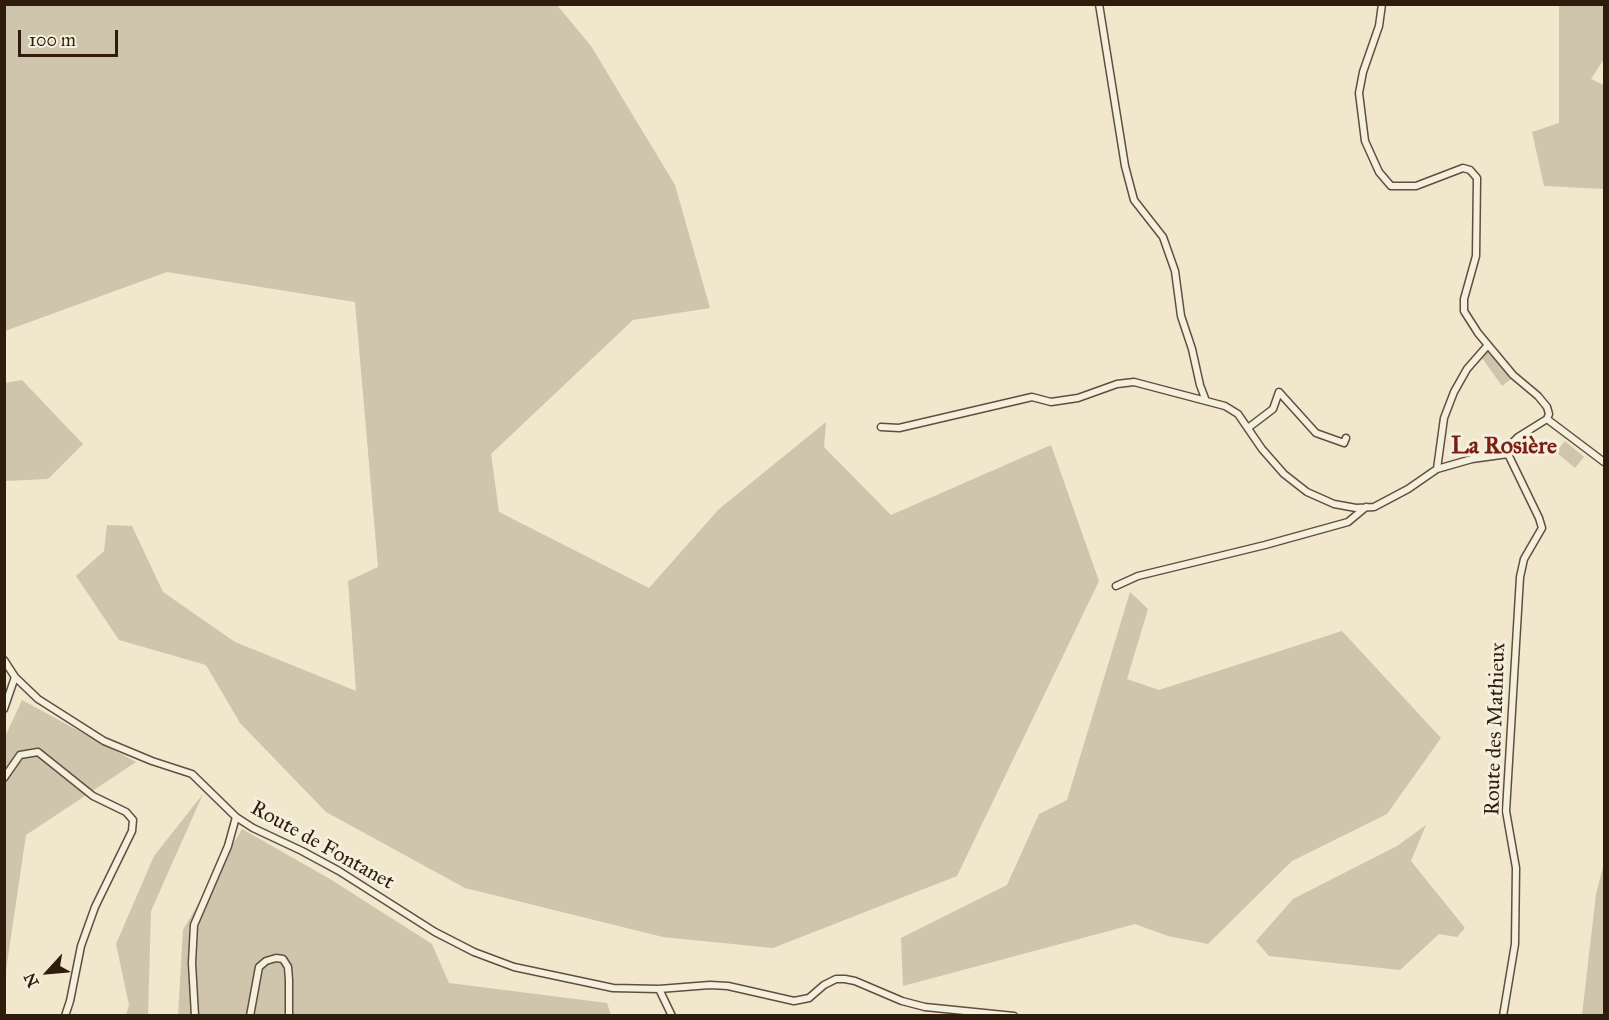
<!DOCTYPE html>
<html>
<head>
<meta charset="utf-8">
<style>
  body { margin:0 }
  #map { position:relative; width:1609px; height:1020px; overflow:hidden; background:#f0e7cc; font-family:"IM FELL Great Primer",serif }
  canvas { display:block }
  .frame { position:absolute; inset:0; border:6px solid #301c0d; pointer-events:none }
  .north { position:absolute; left:18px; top:942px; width:60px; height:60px; -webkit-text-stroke:4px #f5efde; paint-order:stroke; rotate:244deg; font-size:16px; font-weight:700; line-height:24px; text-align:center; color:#301c0d }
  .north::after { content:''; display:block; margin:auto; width:21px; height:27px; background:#301c0d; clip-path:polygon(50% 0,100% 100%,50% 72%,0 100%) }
  .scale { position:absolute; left:18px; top:30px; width:100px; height:27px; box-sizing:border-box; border:3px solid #301c0d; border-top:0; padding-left:8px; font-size:18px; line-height:21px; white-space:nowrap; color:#301c0d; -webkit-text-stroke:4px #f5efde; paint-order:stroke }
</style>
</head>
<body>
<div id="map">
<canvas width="1609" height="1020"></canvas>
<div class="frame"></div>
<div class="north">N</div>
<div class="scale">100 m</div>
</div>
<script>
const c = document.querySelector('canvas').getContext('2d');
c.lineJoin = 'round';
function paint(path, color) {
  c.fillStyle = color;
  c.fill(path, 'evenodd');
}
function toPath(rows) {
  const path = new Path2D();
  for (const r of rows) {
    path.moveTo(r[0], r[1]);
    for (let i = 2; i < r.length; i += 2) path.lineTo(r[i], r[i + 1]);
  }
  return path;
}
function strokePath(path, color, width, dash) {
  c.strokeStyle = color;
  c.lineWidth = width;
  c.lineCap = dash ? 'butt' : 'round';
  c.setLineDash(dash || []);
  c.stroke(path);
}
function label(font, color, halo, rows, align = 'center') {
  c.font = font + ' "IM FELL Great Primer",serif';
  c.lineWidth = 6;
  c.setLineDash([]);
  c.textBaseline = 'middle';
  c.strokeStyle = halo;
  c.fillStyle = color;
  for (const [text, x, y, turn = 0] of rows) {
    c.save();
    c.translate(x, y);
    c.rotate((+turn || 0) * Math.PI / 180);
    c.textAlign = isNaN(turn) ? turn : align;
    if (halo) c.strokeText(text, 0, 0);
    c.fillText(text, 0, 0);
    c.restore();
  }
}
const green = toPath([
  [5,4,557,5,591,46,675,185,710,308,633,320,491,454,499,512,649,588,719,509,826,422,824,447,891,515,1051,445,1099,581,957,876,773,948,663,937,465,888,326,812,240,723,206,665,119,640,76,576,104,551,107,525,132,526,163,592,235,642,356,691,348,581,378,567,355,302,167,272,5,331],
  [1559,5,1603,5,1604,7,1604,59,1591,79,1604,85,1604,189,1544,186,1532,132,1559,123],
  [1487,349,1511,379,1502,386,1480,355],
  [22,380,83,444,48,479,5,481,5,383],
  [1565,441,1584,457,1575,468,1556,452],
  [1130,592,1148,609,1127,679,1159,690,1342,631,1441,738,1387,814,1292,861,1208,944,1168,936,1135,924,903,986,901,938,1007,885,1039,814,1067,800],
  [22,700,136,762,26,835,5,977,5,737],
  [203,794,151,911,148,1015,126,1015,129,1005,116,944,154,856],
  [1426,825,1411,861,1465,928,1457,937,1439,934,1400,970,1269,956,1256,941,1293,899,1397,846],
  [242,829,330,879,432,944,449,983,607,1003,611,1015,178,1016,183,930],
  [1604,863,1604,1015,1582,1015,1596,894]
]);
const minor = toPath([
  [1099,4,1125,166,1134,200,1163,237,1175,271,1181,316,1192,349,1200,385,1206,401],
  [1382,4,1379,26,1363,72,1359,93,1365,141,1379,172,1391,186,1416,186,1463,168,1470,170,1477,178,1476,256,1464,299,1464,311,1478,333,1513,375,1538,396,1547,407,1549,414,1547,419],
  [1547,419,1604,462],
  [881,427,899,428,1032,397,1051,402,1078,398,1117,384,1134,382,1225,406,1238,414,1262,449,1284,474,1307,492,1334,504,1356,508,1374,507,1408,489,1437,469,1472,459,1508,454],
  [1248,428,1273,409,1279,392,1316,433,1344,443,1346,438],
  [1508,454,1510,445,1518,437,1547,419],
  [1437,469,1444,418,1454,392,1467,369,1488,345],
  [1116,586,1138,576,1265,545,1348,522,1366,507],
  [4,660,15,677,38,699,104,741,152,761,192,774,236,817,253,828,302,851,339,871,435,932,474,952,514,967,613,988,659,989,710,985,728,986,794,1001,809,998,824,985,836,979,845,979,855,981,902,1001,925,1007,1014,1016],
  [4,709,15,677],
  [4,778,20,755,38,752,93,796,126,812,133,820,132,831,95,907,81,946,70,1001,65,1016],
  [659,989,672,1016],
  [195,1016,192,963,194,925,228,846,236,817],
  [250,1016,259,967,266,961,276,958,283,959,288,967,289,980,289,1016],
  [1503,1016,1515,944,1516,868,1506,811,1520,577,1524,559,1542,528,1539,518,1508,454]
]);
const streetNames = [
  ["Route des Mathieux",1496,729,-88],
  ["Route de Fontanet",322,846,29]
];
const quarterNames = [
  ["La Rosière",1504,447]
];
paint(green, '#cfc4ac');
strokePath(minor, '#604f3d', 9);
strokePath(minor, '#f5efde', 6);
label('21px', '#301c0d', '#f5efde', streetNames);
label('bold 24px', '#7a1f14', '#f5efde', quarterNames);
</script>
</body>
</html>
